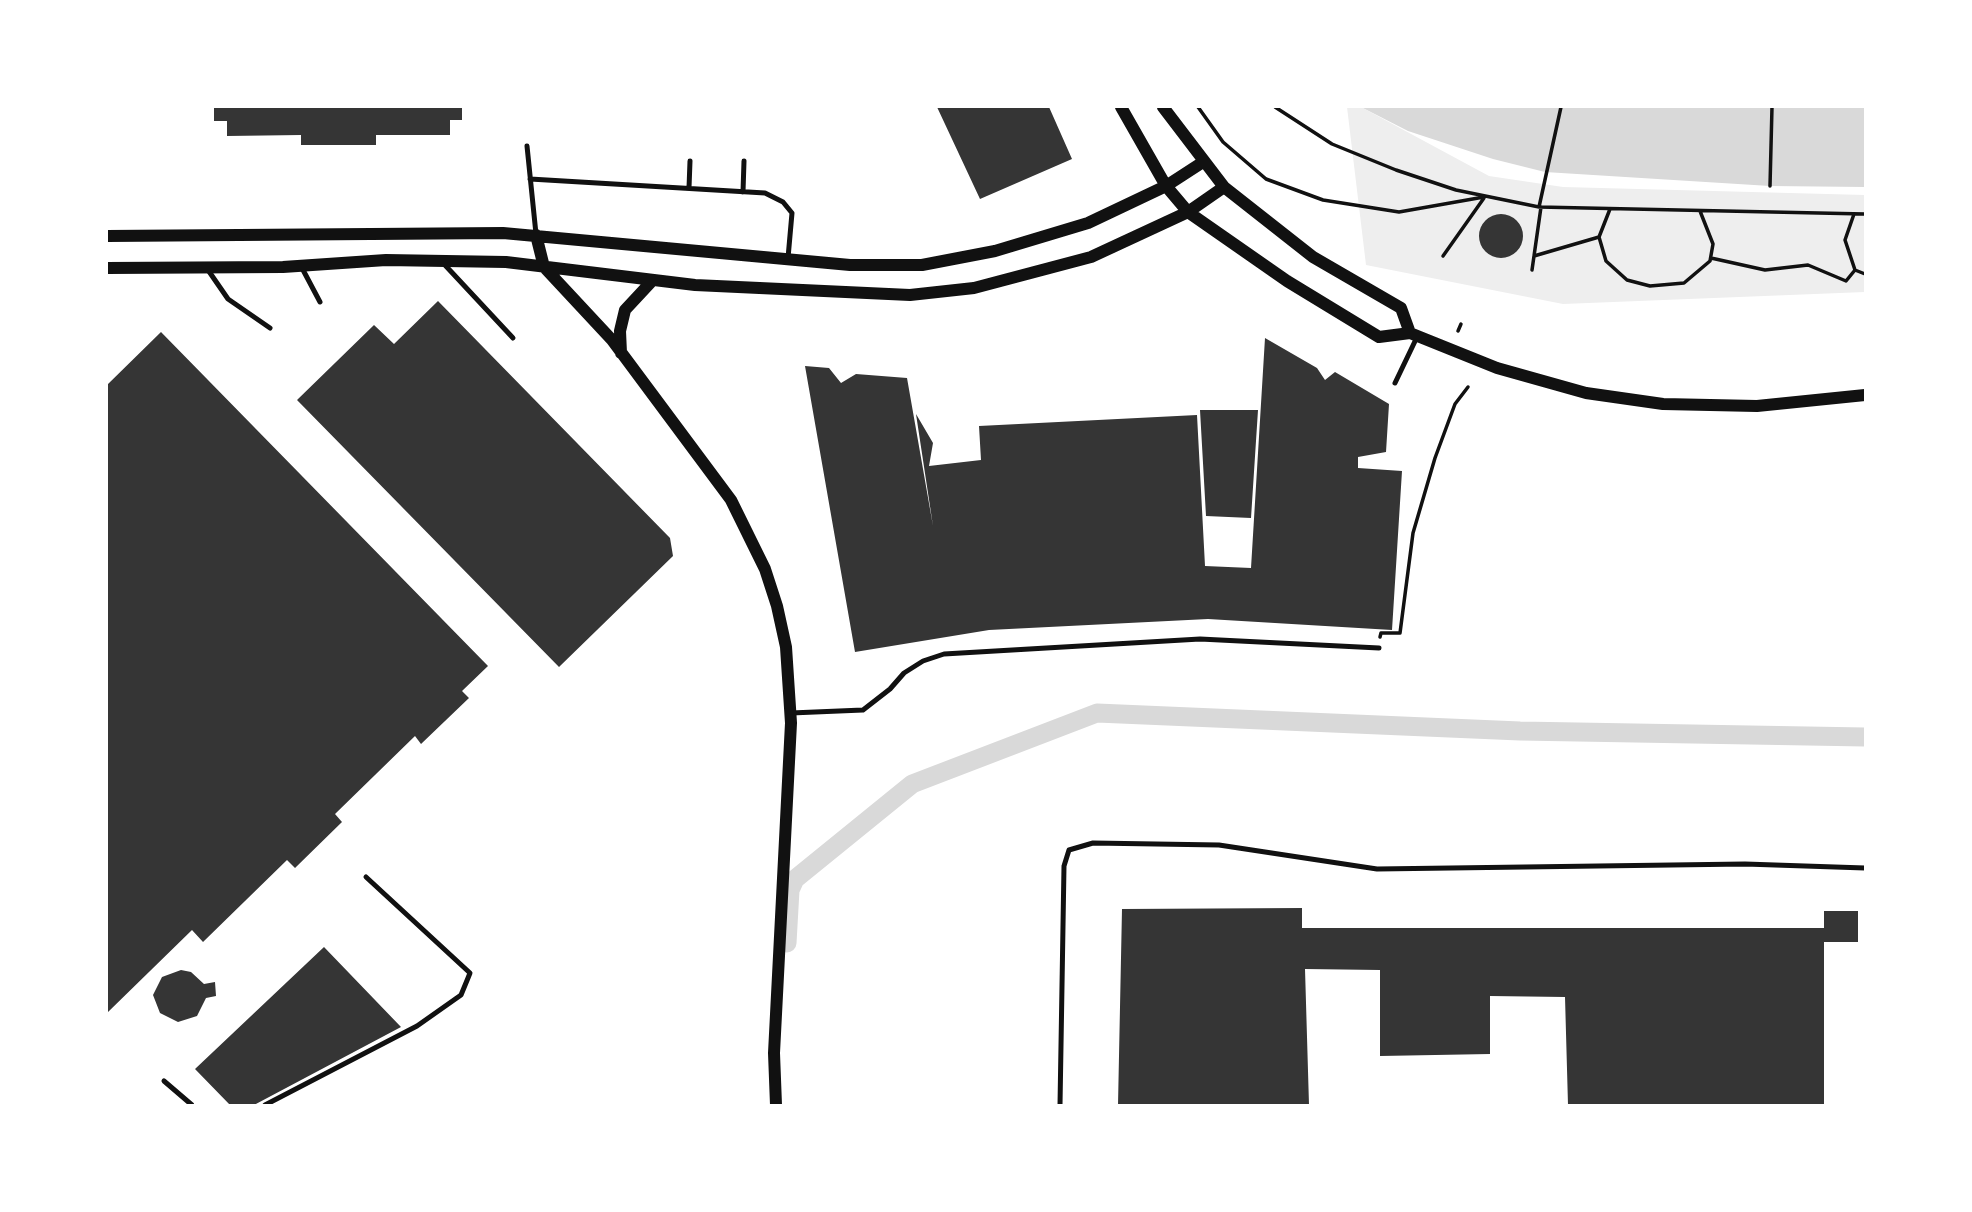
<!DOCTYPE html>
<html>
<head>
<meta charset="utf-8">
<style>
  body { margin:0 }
  #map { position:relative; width:1972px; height:1212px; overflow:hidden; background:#fff; font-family:Bitter,serif }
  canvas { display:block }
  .frame { position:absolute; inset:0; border:108px solid #fff; pointer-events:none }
</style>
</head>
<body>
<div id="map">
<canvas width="1972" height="1212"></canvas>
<div class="frame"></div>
</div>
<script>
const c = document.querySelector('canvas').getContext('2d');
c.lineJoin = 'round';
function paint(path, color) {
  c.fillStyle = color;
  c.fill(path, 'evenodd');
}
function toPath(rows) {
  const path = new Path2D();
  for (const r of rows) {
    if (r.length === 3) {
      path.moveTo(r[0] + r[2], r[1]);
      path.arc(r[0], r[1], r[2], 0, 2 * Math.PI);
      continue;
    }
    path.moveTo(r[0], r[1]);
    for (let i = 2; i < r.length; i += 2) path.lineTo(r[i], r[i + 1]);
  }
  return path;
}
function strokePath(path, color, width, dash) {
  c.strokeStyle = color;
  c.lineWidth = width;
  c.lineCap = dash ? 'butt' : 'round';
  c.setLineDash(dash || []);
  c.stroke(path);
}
const green = toPath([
  [1347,107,1361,107,1489,176,1563,187,1865,195,1865,292,1563,304,1366,265]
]);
const water = toPath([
  [1361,107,1865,107,1865,187,1770,186,1545,172,1493,159,1408,131]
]);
const canal = toPath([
  [787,943,790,890,795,879,912,784,1097,713,1520,731,1865,737]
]);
const building = toPath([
  [214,107,462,107,462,120,450,120,450,135,376,135,376,145,301,145,301,135,227,136,227,121,214,121],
  [937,107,1049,107,1072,159,980,199],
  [1501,236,22],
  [438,301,670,538,673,556,559,667,297,400,374,325,394,344],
  [161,332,488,666,462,691,469,698,421,744,415,736,335,814,342,822,295,868,287,860,203,942,192,930,107,1013,107,385],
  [1265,338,1317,368,1325,380,1335,372,1389,404,1386,452,1358,457,1358,468,1402,471,1392,630,1208,619,989,630,855,652,805,366,829,368,841,383,856,374,907,378,933,526,916,414,933,443,929,466,981,460,979,426,1197,415,1205,566,1251,568],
  [1200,410,1258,410,1251,518,1206,516],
  [1302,908,1302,928,1824,928,1824,911,1858,911,1858,942,1824,942,1824,1105,1568,1105,1565,997,1490,996,1490,1054,1380,1056,1380,970,1305,969,1309,1105,1118,1105,1122,909],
  [324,947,401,1027,254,1105,230,1105,195,1069],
  [181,970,191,972,204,984,215,982,216,996,206,998,197,1016,178,1022,160,1013,153,995,162,977]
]);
const path = toPath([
  [1198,107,1223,142,1266,179,1323,200,1399,212,1484,197],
  [1275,107,1332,144,1396,170,1456,190,1539,207,1865,214],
  [1770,186,1772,107],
  [1539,207,1561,107],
  [1854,214,1845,240,1855,270],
  [1599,237,1606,261,1627,280,1650,286,1684,283,1710,261,1713,244,1700,211],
  [1443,256,1484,198],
  [1534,256,1599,237,1610,209],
  [1711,258,1765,270,1808,265,1846,281,1855,270,1865,274],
  [1532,270,1541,207],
  [1458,331,1461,324],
  [1380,637,1381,633,1400,633,1413,533,1435,458,1455,404,1468,387]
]);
const service = toPath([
  [527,146,536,234],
  [530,179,765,193,783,202,792,213,788,258],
  [689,188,690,161],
  [743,192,744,161],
  [444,264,513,338],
  [302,268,320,302],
  [208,270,228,299,270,328],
  [1395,383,1418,335],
  [791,713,863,710,890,689,904,673,923,661,944,654,1200,639,1379,648],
  [164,1081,192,1105],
  [265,1105,417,1026,461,995,468,978,470,973,366,877],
  [1060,1105,1064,866,1069,850,1093,843,1219,845,1377,869,1745,864,1865,868]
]);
const tertiary = toPath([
  [1121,107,1166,186,1188,212,1287,281,1379,337,1410,333,1497,368,1586,393,1663,404,1757,406,1865,395],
  [1163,107,1224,187,1313,257,1401,308,1410,333],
  [536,235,544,267,612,340,731,500,765,569,777,606,786,647,791,723,774,1053,776,1105],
  [107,236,503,233,850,265,922,265,995,251,1088,223,1166,186,1203,162],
  [107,268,283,267,386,260,506,262,695,285,910,295,974,288,1091,257,1188,212,1224,187],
  [621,353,620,331,625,310,652,281]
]);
paint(green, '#eee');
paint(water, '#d9d9d9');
strokePath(canal, '#d9d9d9', 19);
paint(building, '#353535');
strokePath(path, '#111', 3.5);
strokePath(service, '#111', 5);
strokePath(tertiary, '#111', 12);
</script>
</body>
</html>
